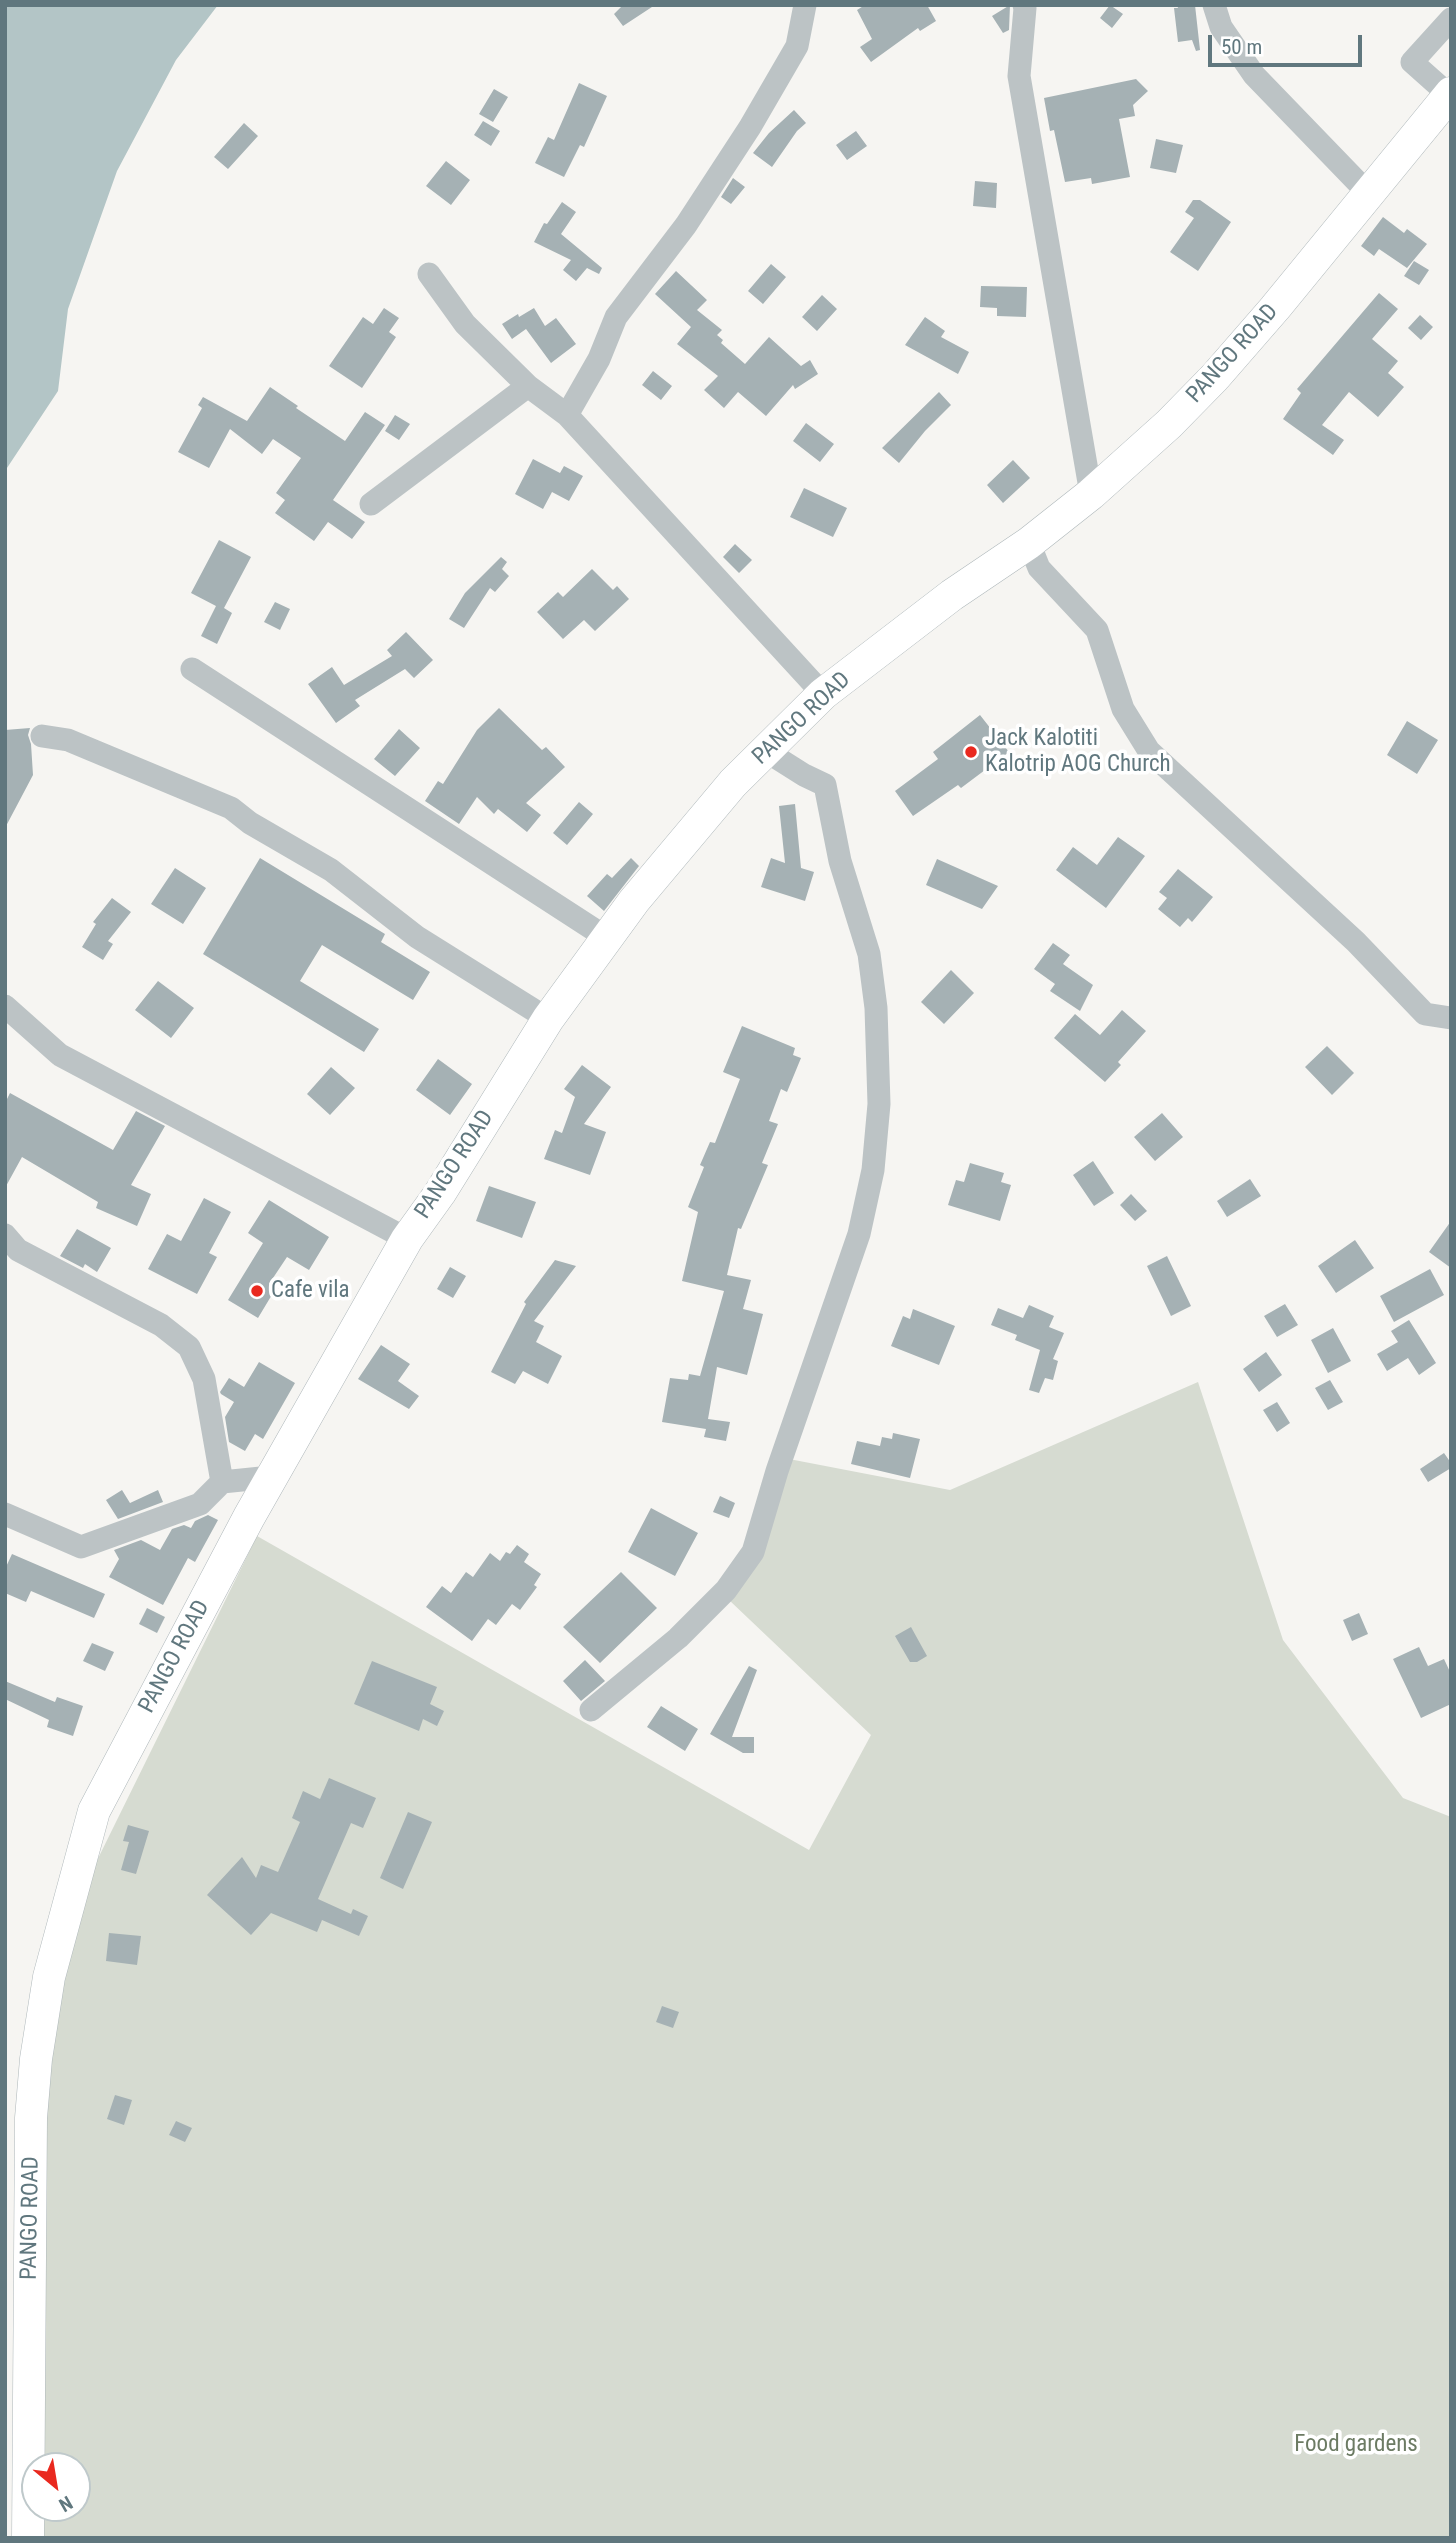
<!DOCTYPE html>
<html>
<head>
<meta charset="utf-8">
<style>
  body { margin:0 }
  #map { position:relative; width:1456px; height:2543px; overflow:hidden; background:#f6f5f2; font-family:"Roboto Condensed",sans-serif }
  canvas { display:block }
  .frame { position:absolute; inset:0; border:7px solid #60777e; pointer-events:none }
  .north { position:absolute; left:21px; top:2452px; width:70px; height:70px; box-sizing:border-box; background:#fff; border:2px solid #bfc9cb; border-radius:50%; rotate:150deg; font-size:19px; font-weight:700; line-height:28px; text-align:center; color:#60777e }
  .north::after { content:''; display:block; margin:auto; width:24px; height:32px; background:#e9291f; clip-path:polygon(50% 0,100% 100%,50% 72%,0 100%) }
  .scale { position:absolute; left:1208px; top:35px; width:154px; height:32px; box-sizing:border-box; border:4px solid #60777e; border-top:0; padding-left:9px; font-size:21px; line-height:24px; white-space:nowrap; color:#60777e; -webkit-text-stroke:5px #fff; paint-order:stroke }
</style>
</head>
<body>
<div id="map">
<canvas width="1456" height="2543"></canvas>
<div class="frame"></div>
<div class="north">N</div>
<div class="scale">50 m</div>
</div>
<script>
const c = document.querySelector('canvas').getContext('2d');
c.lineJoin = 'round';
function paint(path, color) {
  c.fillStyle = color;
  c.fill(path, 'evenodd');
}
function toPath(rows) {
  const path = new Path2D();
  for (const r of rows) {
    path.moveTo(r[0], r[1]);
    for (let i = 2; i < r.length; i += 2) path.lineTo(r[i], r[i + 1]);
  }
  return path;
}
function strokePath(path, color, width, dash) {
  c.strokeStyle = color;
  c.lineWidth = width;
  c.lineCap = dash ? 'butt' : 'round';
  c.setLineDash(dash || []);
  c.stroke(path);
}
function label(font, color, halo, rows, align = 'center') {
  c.font = font + ' "Roboto Condensed",sans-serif';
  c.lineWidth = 7;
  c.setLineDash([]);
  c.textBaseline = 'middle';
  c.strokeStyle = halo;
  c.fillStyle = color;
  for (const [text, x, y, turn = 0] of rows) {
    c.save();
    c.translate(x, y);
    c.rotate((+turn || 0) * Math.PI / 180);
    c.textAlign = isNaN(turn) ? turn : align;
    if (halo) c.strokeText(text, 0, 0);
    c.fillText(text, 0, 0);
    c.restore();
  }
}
const green = toPath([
  [1198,1382,1283,1640,1403,1798,1451,1817,1451,2538,33,2538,40,2115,78,1899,257,1536,809,1850,871,1735,729,1600,789,1459,950,1490],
  [35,2466,77,2466,77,2508,35,2508]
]);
const water = toPath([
  [5,5,218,5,176,60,117,171,68,309,58,391,5,471]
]);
const building = toPath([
  [623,5,655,5,623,26,614,14],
  [865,5,927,5,936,21,920,31,918,28,871,62,860,47,872,39,857,10],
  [1010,5,1009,30,1003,33,992,16],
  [1110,5,1123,14,1112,28,1100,18],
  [1177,5,1195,5,1200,50,1196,51,1192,40,1178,42,1174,8,1178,8],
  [1136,79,1148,91,1133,105,1135,116,1119,119,1130,177,1092,184,1091,178,1065,182,1054,130,1050,131,1044,98],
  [579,83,607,96,584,147,580,145,564,177,535,163,548,137,554,140],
  [494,89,508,97,493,122,479,114],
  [794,110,806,123,797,131,772,167,753,153,769,133],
  [483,121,500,131,491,146,474,135],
  [244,123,258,136,228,169,214,157],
  [856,131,867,146,847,160,836,145],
  [1156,139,1183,145,1176,173,1150,168],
  [446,161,470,180,451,205,426,186],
  [733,178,745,187,731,204,721,197],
  [975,181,997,183,996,208,973,206],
  [1193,200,1200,200,1231,222,1198,271,1170,252,1194,218,1185,212],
  [562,202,576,212,561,234,602,268,599,274,587,268,576,281,563,270,571,260,534,242,544,223,547,224],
  [1383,217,1404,233,1407,229,1427,244,1407,268,1379,249,1374,256,1361,246],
  [1414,261,1429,270,1419,285,1404,276],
  [771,264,786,277,763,304,748,291],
  [676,271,707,300,697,310,722,330,717,335,723,340,721,343,745,364,769,337,801,366,810,360,818,374,795,389,793,385,766,416,738,392,724,408,704,390,718,376,677,344,691,327,655,294],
  [981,286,1027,287,1026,317,997,316,997,308,980,307],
  [1379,293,1398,309,1372,339,1398,361,1388,373,1404,387,1378,417,1349,392,1322,425,1344,440,1333,455,1283,419,1301,393,1297,389],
  [822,295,837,309,817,331,802,317],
  [384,308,399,318,389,332,396,337,362,388,329,366,363,317,373,324],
  [534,308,545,326,556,318,576,344,551,363,526,329,512,339,502,324,518,314,519,317],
  [1420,315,1433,327,1421,340,1408,328],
  [925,317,945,331,941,337,969,352,958,374,905,345],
  [653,371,672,386,661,400,642,385],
  [270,387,298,406,296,408,345,441,365,412,385,425,333,500,365,522,352,539,328,522,314,541,275,513,285,500,276,493,301,458,273,439,262,454,230,429,209,468,178,452,202,408,198,405,203,397,247,421],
  [939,392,951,405,925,431,899,463,882,448],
  [395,415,410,424,399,440,385,431],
  [806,423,834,444,820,462,793,441],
  [533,459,560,473,564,466,583,476,569,501,552,492,543,509,515,494],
  [1013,460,1030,478,1003,503,987,485],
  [804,488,847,508,833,537,790,517],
  [219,540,251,557,224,608,232,613,217,644,201,636,216,606,191,593],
  [735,544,752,560,739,573,723,557],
  [501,557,507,562,502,569,509,576,495,592,490,588,464,628,449,619,465,593],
  [592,569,613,590,617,586,629,599,595,631,584,620,563,639,537,612,558,592,563,597],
  [275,602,290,609,280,630,264,622],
  [406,632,433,660,414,678,405,669,355,700,360,706,336,723,308,684,332,667,344,685,392,656,387,650],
  [499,708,542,750,546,747,565,767,526,803,541,815,527,832,498,809,494,814,477,797,459,824,425,801,438,781,443,784,477,730],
  [980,715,1009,752,961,788,958,785,913,816,895,791,938,759,933,752],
  [1407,721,1438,740,1417,774,1387,755],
  [30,728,28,735,31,744,33,775,5,828,5,730],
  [399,729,420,748,395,776,374,759],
  [579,802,593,814,567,845,553,833],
  [795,804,801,868,814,872,805,901,761,887,771,858,785,863,779,806],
  [1118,837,1145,856,1106,908,1056,870,1073,847,1097,865],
  [260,858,385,934,381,942,430,972,413,1000,322,945,300,981,379,1029,364,1052,203,954],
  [631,858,639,866,604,911,587,896,607,874,612,878],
  [937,859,998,886,982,909,926,885],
  [175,868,206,888,183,924,151,904],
  [1178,869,1213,897,1192,922,1188,918,1180,927,1158,909,1167,898,1159,892],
  [112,898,131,912,108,941,113,944,103,960,82,947,96,924,93,922],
  [1053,943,1070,955,1063,964,1093,985,1080,1011,1050,991,1055,984,1034,969],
  [951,970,974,993,944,1024,921,1002],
  [158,981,194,1008,171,1038,135,1010],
  [1122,1010,1146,1031,1118,1062,1121,1065,1105,1082,1054,1038,1075,1014,1100,1035],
  [742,1026,795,1048,793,1055,801,1058,787,1092,781,1089,769,1121,778,1124,762,1163,768,1165,741,1229,738,1228,727,1275,751,1280,743,1309,763,1314,747,1375,717,1367,708,1419,730,1422,726,1441,704,1437,706,1429,662,1422,670,1378,688,1380,689,1374,700,1376,724,1291,682,1281,698,1212,688,1207,704,1167,700,1165,710,1142,715,1143,740,1079,723,1072],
  [1327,1046,1354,1073,1332,1095,1305,1067],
  [438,1059,472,1084,450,1115,416,1090],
  [582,1065,611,1087,584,1124,606,1132,590,1175,544,1159,555,1130,562,1133,575,1097,564,1089],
  [331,1067,355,1088,330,1115,307,1094],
  [10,1093,113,1150,136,1111,165,1126,131,1185,151,1194,137,1226,96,1208,98,1202,22,1157,5,1188,5,1103],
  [1162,1113,1183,1137,1155,1161,1134,1137],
  [1093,1161,1114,1193,1094,1206,1073,1175],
  [970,1163,1004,1173,1001,1182,1011,1185,1000,1221,948,1205,956,1180,964,1182],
  [1250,1179,1261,1196,1227,1217,1217,1201],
  [489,1186,536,1202,522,1238,476,1221],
  [1131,1194,1147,1211,1135,1221,1120,1205],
  [204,1198,231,1212,209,1253,217,1257,197,1294,148,1269,167,1234,181,1241],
  [269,1200,329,1237,309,1270,287,1257,269,1284,276,1288,258,1318,228,1300,263,1243,248,1233],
  [1451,1221,1451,1268,1429,1252],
  [77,1229,111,1248,97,1272,85,1264,83,1268,60,1256],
  [1355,1240,1374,1268,1336,1293,1318,1266],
  [1167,1256,1191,1306,1171,1316,1147,1266],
  [555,1260,576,1266,534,1321,544,1326,536,1342,562,1356,548,1384,523,1371,515,1384,491,1372,526,1304,524,1302],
  [450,1267,466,1276,453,1298,437,1289],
  [1430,1269,1444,1295,1394,1322,1380,1296],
  [1285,1304,1298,1325,1277,1337,1264,1316],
  [1029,1305,1054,1316,1049,1327,1064,1333,1053,1359,1058,1361,1053,1380,1045,1378,1039,1393,1029,1390,1040,1350,1015,1340,1017,1335,991,1325,998,1308,1023,1318],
  [913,1309,955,1326,939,1365,891,1346,903,1316,910,1319],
  [1409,1320,1436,1363,1419,1375,1408,1358,1387,1371,1377,1354,1398,1342,1391,1331],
  [1333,1328,1351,1361,1328,1373,1311,1340],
  [381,1345,410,1364,398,1381,419,1396,409,1409,358,1379],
  [1266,1352,1282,1375,1259,1392,1243,1369],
  [259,1362,295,1383,263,1439,255,1434,245,1451,229,1442,225,1417,234,1402,221,1394,220,1392,229,1378,244,1387],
  [1330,1380,1343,1402,1328,1410,1315,1388],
  [1277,1402,1290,1423,1277,1432,1263,1410],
  [893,1433,920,1439,910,1478,851,1464,857,1441,880,1446,882,1437,892,1439],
  [1444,1453,1451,1463,1451,1468,1428,1482,1420,1469],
  [122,1490,130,1503,158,1490,163,1502,118,1519,106,1500],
  [720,1496,735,1503,729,1518,713,1512],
  [651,1508,698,1533,675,1576,628,1552],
  [208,1515,218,1520,195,1562,188,1558,163,1605,109,1577,119,1559,114,1550,141,1540,160,1550,172,1529,184,1525,191,1528,195,1521],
  [517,1545,529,1554,524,1562,541,1574,534,1585,537,1587,520,1610,512,1604,496,1625,488,1619,472,1641,426,1607,442,1586,451,1593,466,1572,473,1577,490,1553,500,1561,506,1552,510,1554],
  [12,1554,105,1594,94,1618,31,1591,26,1602,5,1593,5,1569],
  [621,1572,657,1608,600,1663,563,1627],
  [147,1608,165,1617,157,1633,139,1624],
  [1359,1613,1368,1634,1352,1641,1343,1620],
  [911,1627,927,1656,917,1662,910,1662,895,1636],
  [92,1643,114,1652,105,1671,83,1661],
  [1419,1647,1428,1666,1444,1659,1451,1674,1451,1704,1421,1718,1393,1659],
  [585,1660,605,1681,581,1701,563,1681],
  [372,1661,437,1687,430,1704,444,1711,437,1726,423,1719,419,1731,354,1704],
  [749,1666,757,1670,732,1737,754,1737,754,1753,743,1753,710,1734],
  [5,1681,55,1702,57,1697,83,1706,73,1736,47,1727,49,1720,5,1699],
  [661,1706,698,1729,685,1751,647,1727],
  [329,1778,376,1798,363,1828,351,1823,318,1899,351,1914,353,1909,368,1916,359,1936,322,1920,317,1932,271,1913,251,1935,207,1895,242,1857,256,1878,261,1865,278,1872,300,1822,292,1818,303,1791,320,1799],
  [408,1812,432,1822,403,1889,380,1878],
  [128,1825,149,1831,136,1874,121,1870,129,1842,123,1841],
  [109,1933,141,1936,137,1965,106,1961],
  [662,2006,679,2012,673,2028,656,2022],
  [115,2095,132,2100,124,2125,107,2119],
  [176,2121,192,2128,185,2142,169,2135]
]);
const street = toPath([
  [1024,5,1025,8,1019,76,1091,494],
  [1214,5,1221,27,1254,75,1368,193],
  [1449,95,1412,62,1451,19],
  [429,274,465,324,528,386,567,415,823,694],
  [567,415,599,359,616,317,686,225,750,127,797,46,805,5],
  [371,504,528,386],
  [1029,543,1039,568,1097,630,1123,709,1149,751,1356,942,1425,1014,1451,1018],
  [192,669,607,938],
  [42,736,68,740,231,808,250,823,331,870,417,937,548,1019],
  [5,1006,60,1055,407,1239],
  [5,1235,18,1250,161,1325,189,1347,204,1379,222,1482],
  [5,1514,81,1547,200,1504,222,1482,271,1477],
  [591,1710,678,1638,726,1590,753,1552,777,1471,859,1234,873,1170,879,1104,876,1008,869,954,840,861,825,785,804,775,766,751]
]);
const secondary = toPath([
  [28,2538,31,2118,36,2059,49,1977,94,1811,249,1517,407,1239,440,1193,548,1019,634,901,733,783,823,694,952,595,1029,543,1091,494,1169,424,1215,377,1275,308,1451,93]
]);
const markers = [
  [971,752,7,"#e9291f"],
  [257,1291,7,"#e9291f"]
];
const streetNames = [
  ["PANGO ROAD",1233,354,-48],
  ["PANGO ROAD",802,719,-43],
  ["PANGO ROAD",455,1165,-57],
  ["PANGO ROAD",175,1657,-62],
  ["PANGO ROAD",31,2218,-89]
];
const poiNames = [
  ["Jack Kalotiti",985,739],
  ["Kalotrip AOG Church",985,765],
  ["Cafe vila",271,1291]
];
const parkNames = [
  ["Food gardens",1356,2445]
];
paint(green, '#d6dbd1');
paint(water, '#b3c5c6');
paint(building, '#a5b1b4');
strokePath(secondary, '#aeb7ba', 33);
strokePath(street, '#bcc3c5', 23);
strokePath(secondary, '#fff', 32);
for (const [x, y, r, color] of markers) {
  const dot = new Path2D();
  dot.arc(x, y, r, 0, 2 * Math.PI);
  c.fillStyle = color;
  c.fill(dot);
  strokePath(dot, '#fff', 2.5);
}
label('23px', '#60777e', '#fff', streetNames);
label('23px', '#60777e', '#fff', poiNames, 'left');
label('23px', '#6c7b63', '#fff', parkNames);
</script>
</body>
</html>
